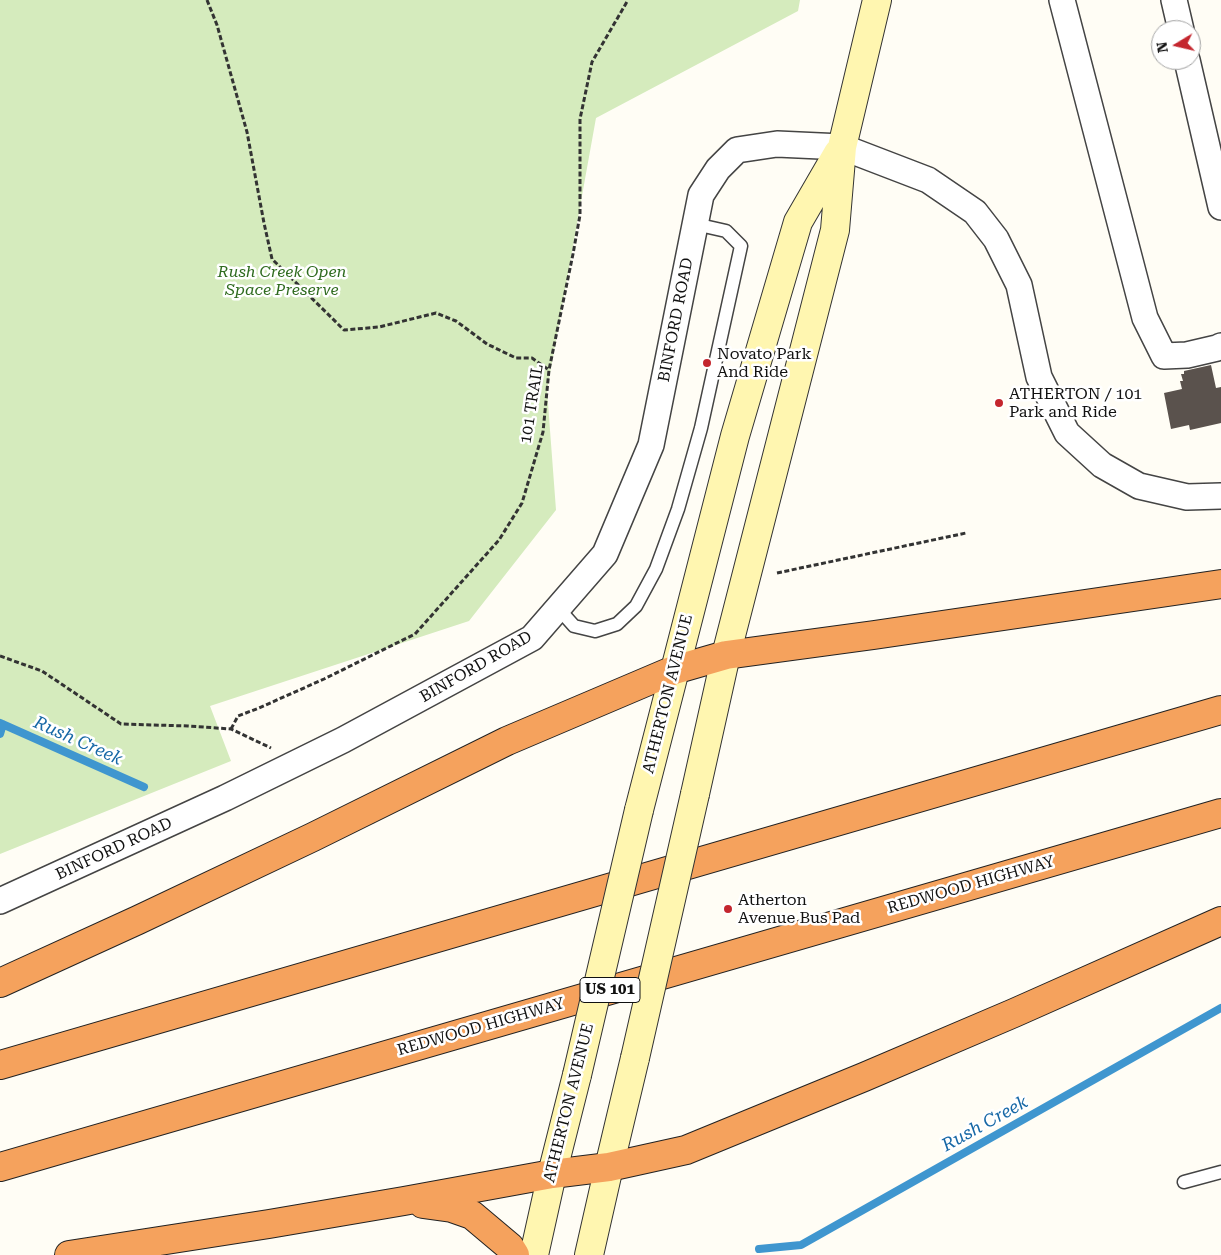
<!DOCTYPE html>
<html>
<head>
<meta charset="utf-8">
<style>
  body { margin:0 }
  #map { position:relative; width:1221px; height:1255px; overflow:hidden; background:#fffdf5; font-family:"Roboto Serif",serif }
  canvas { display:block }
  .north { position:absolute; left:1151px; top:20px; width:50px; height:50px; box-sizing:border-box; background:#fff; border:1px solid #a0a0a0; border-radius:50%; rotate:261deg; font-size:14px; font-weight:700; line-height:20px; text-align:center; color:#111 }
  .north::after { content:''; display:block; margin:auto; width:18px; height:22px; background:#c4262e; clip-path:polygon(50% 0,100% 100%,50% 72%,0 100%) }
</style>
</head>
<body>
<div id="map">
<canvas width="1221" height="1255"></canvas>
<div class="north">N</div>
</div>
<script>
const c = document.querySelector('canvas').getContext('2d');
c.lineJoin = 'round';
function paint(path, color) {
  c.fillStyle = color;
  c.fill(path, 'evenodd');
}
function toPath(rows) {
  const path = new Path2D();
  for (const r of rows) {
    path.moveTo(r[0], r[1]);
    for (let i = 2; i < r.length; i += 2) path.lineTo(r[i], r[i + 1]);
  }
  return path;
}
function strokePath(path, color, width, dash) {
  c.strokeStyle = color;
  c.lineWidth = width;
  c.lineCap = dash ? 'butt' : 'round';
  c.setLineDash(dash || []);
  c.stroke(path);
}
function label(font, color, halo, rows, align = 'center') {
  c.font = font + ' "Roboto Serif",serif';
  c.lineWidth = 5;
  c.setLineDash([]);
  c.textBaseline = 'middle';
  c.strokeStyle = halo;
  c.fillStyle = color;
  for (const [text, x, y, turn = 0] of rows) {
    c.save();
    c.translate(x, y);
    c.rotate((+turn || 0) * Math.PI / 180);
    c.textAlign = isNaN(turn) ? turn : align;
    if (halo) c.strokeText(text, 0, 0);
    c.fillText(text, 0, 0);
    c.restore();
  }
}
const green = toPath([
  [0,0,800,0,798,11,596,118,547,390,556,510,469,621,210,706,231,761,0,854]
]);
const stream = toPath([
  [0,723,144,787],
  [0,734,3,724],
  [759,1249,801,1245,1221,1008]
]);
const building = toPath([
  [1211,365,1216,388,1221,387,1221,423,1190,430,1189,425,1171,429,1164,393,1182,389,1180,381,1183,381,1181,374,1184,374,1184,371]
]);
const path = toPath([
  [207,0,217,25,247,132,264,223,272,259,344,330,379,327,436,313,456,321,487,344,516,358,532,358,549,370],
  [777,573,966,533],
  [0,656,42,671,121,724,188,726,231,729,271,748],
  [231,729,238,716,259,708,324,679,415,634,499,540,522,503,543,432,549,370,573,254,580,215,580,119,592,62,628,0]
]);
const service = toPath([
  [558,608,574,626,595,631,617,624,636,606,656,569,678,509,701,428,741,246,726,231,695,224],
  [1184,1182,1221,1172]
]);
const minor = toPath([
  [1062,0,1145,318,1164,356,1187,355,1217,348,1221,346],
  [1174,0,1181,30],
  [1187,60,1221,207],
  [0,901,225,798,343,740,532,638,605,554,651,445,701,195,718,169,737,150,777,144,842,147,928,180,975,212,996,239,1019,285,1039,377,1067,433,1102,465,1139,486,1187,497,1221,496]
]);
const secondary = toPath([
  [695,794,726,655,835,230,842,147,877,0],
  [639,810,735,436,798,222,838,153],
  [534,1255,552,1174,577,1075],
  [589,1255,609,1167,635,1058]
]);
const motorway = toPath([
  [0,983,138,920,313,837,507,741,674,670,726,655,874,635,1221,584],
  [0,1065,1221,710],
  [0,1167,1221,813],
  [423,1204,452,1208,472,1215,510,1247,515,1255],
  [69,1255,269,1224,404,1201,552,1174,609,1167,686,1150,864,1077,1014,1013,1221,921]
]);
const secondaryBridge = toPath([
  [635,1058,695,794],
  [577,1075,639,810]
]);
const markers = [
  [707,363,5,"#c4262e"],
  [999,403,5,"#c4262e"],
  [728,909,5,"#c4262e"]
];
const shields = [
  [610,990,60]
];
const shieldNames = [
  ["US 101",610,990]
];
const parkNames = [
  ["Rush Creek Open",282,272],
  ["Space Preserve",282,290]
];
const streetNames = [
  ["BINFORD ROAD",676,320,-79],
  ["101 TRAIL",532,404,-81],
  ["BINFORD ROAD",476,667,-30],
  ["ATHERTON AVENUE",668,694,-76],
  ["BINFORD ROAD",114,849,-25],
  ["REDWOOD HIGHWAY",971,885,-16],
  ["REDWOOD HIGHWAY",481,1027,-16],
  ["ATHERTON AVENUE",569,1103,-76]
];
const poiNames = [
  ["Novato Park",717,354],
  ["And Ride",717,372],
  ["ATHERTON / 101",1009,394],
  ["Park and Ride",1009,412],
  ["Atherton",738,900],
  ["Avenue Bus Pad",738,918]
];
const waterNames = [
  ["Rush Creek",78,741,24],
  ["Rush Creek",985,1124,-29]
];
paint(green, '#d5ebbd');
strokePath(stream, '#3f96cf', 8);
paint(building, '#5a524d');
strokePath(service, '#444', 15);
strokePath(minor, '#444', 28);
strokePath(secondary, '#333', 30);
strokePath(motorway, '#222', 30);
strokePath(path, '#333', 3, [5, 2.5]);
strokePath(service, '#fff', 12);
strokePath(minor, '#fff', 25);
strokePath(secondary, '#fff6b0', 28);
strokePath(motorway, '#f5a25d', 28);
strokePath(secondaryBridge, '#333', 30, []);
strokePath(secondaryBridge, '#fff6b0', 28);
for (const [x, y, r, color] of markers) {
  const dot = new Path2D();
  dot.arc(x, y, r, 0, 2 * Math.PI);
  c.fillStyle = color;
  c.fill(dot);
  strokePath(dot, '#fff', 2);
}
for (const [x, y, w] of shields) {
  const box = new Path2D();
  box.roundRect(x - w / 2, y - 12.5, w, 25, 4);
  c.fillStyle = '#fff';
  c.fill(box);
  strokePath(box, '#111', 1);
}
label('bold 15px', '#111', null, shieldNames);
label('italic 16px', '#2f6b1f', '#fff', parkNames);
label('16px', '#111', '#fff', streetNames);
label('16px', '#111', '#fff', poiNames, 'left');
label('italic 18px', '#1768a6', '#fff', waterNames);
</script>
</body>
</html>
